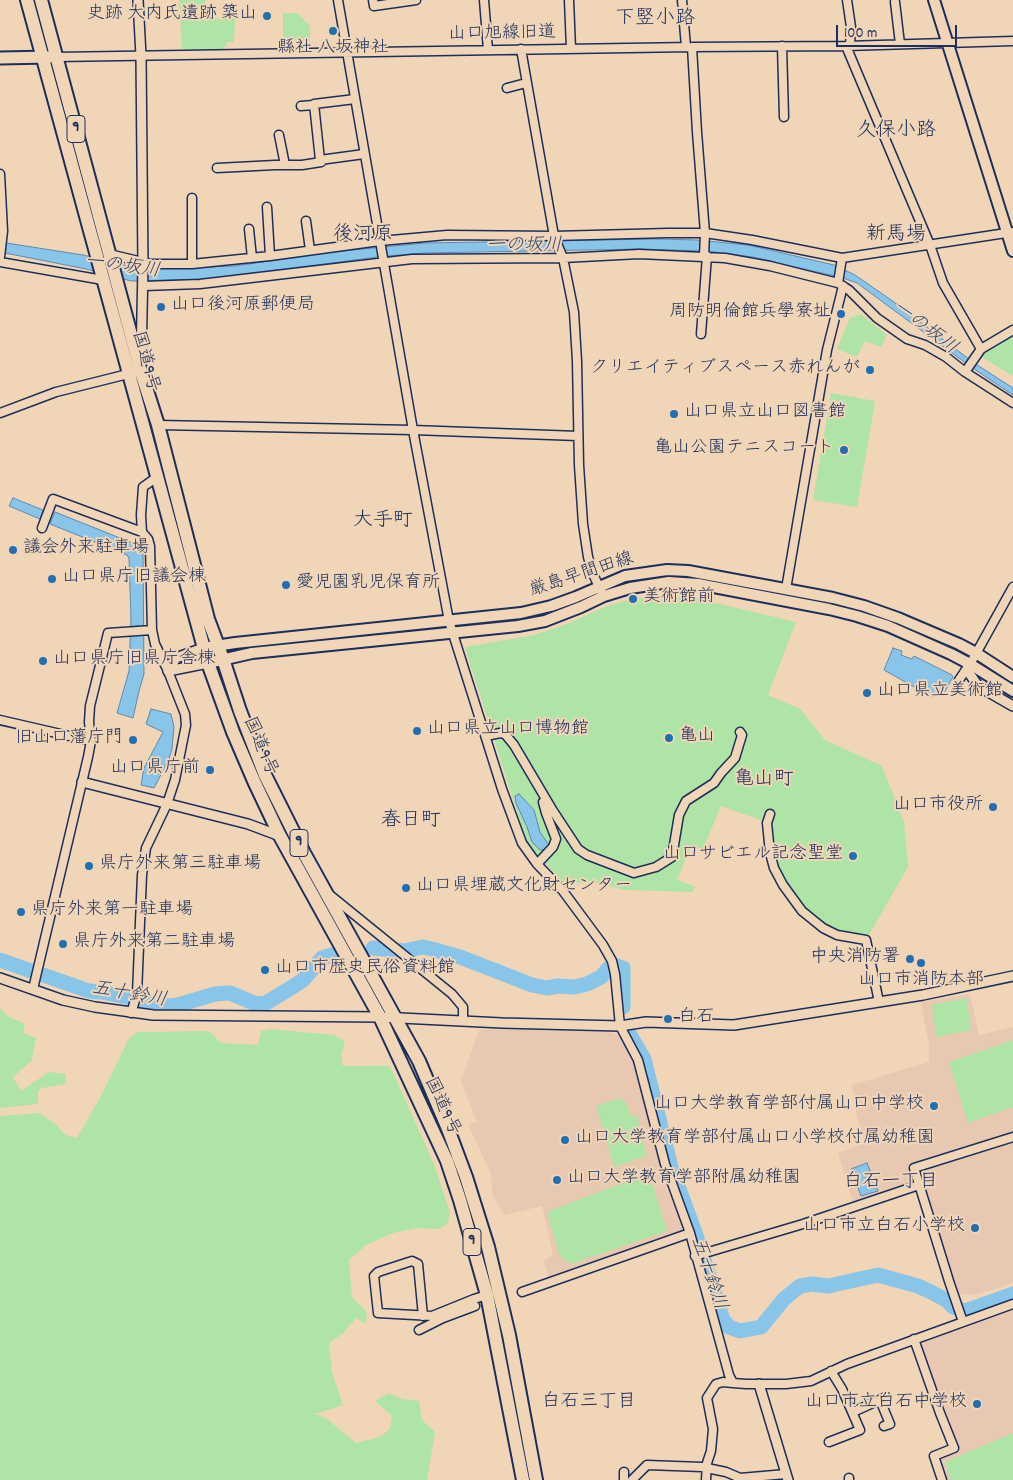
<!DOCTYPE html>
<html>
<head>
<meta charset="utf-8">
<style>
  body { margin:0 }
  #map { position:relative; width:1013px; height:1480px; overflow:hidden; background:#f1d5b7; font-family:Dekko,sans-serif }
  canvas { display:block }
  .scale { position:absolute; left:836px; top:25px; width:121px; height:22px; box-sizing:border-box; border:2px solid #1b2f5e; border-top:0; padding-left:6px; font-size:15px; line-height:18px; white-space:nowrap; color:#1b2f5e; -webkit-text-stroke:4px #f1d5b7; paint-order:stroke }
</style>
</head>
<body>
<div id="map">
<canvas width="1013" height="1480"></canvas>
<div class="scale">100 m</div>
</div>
<script>
const c = document.querySelector('canvas').getContext('2d');
c.lineJoin = 'round';
function paint(path, color) {
  c.fillStyle = color;
  c.fill(path, 'evenodd');
}
function toPath(rows) {
  const path = new Path2D();
  for (const r of rows) {
    path.moveTo(r[0], r[1]);
    for (let i = 2; i < r.length; i += 2) path.lineTo(r[i], r[i + 1]);
  }
  return path;
}
function strokePath(path, color, width, dash) {
  c.strokeStyle = color;
  c.lineWidth = width;
  c.lineCap = dash ? 'butt' : 'round';
  c.setLineDash(dash || []);
  c.stroke(path);
}
function label(font, color, halo, rows, align = 'center') {
  c.font = font + ' Dekko,"Klee One",sans-serif';
  c.lineWidth = 4;
  c.setLineDash([]);
  c.textBaseline = 'middle';
  c.strokeStyle = halo;
  c.fillStyle = color;
  for (const [text, x, y, turn = 0] of rows) {
    c.save();
    c.translate(x, y);
    c.rotate((+turn || 0) * Math.PI / 180);
    c.textAlign = isNaN(turn) ? turn : align;
    if (halo) c.strokeText(text, 0, 0);
    c.fillText(text, 0, 0);
    c.restore();
  }
}
const built = toPath([
  [970,994,979,1035,1013,1027,1013,1133,910,1165,914,1185,854,1205,838,1153,865,1143,857,1117,852,1085,929,1062,929,1045,921,1002],
  [503,1029,608,1032,621,1036,637,1068,662,1171,667,1190,684,1227,681,1232,549,1279,544,1261,553,1254,542,1206,504,1215,493,1196,490,1172,468,1124,477,1122,461,1081,479,1030],
  [1013,1140,1013,1283,975,1295,959,1294,918,1173,920,1170],
  [1013,1309,1013,1480,946,1480,938,1458,960,1450,945,1415,918,1343]
]);
const green = toPath([
  [179,0,205,0,205,8,194,10,195,20,233,17,235,19,234,42,227,42,223,50,184,50,182,48],
  [283,13,297,13,310,26,310,42,283,42],
  [861,314,887,335,881,347,865,341,857,357,837,349,850,318],
  [1013,336,1013,376,980,356],
  [831,393,875,401,857,507,813,500],
  [678,594,796,622,768,695,800,709,825,740,882,766,904,822,908,867,866,940,837,935,802,911,774,868,766,822,721,806,703,849,691,846,677,880,696,887,692,892,625,890,596,883,564,883,527,844,465,647,534,635,567,624,602,608,623,601,650,596],
  [967,998,971,1030,936,1037,932,1005],
  [0,1008,9,1017,25,1024,23,1033,36,1038,32,1060,13,1077,21,1091,49,1072,66,1074,65,1084,42,1088,38,1091,38,1104,0,1108],
  [271,1029,334,1035,345,1041,341,1055,343,1066,390,1066,434,1164,450,1213,448,1223,440,1229,417,1228,393,1233,366,1245,349,1260,352,1297,367,1312,366,1324,356,1318,343,1333,329,1343,332,1372,343,1405,315,1414,326,1418,356,1443,380,1437,390,1429,392,1416,375,1401,389,1393,402,1399,419,1401,422,1420,435,1432,427,1480,0,1480,0,1116,40,1113,56,1124,65,1135,77,1138,102,1094,128,1040,137,1032,209,1031,221,1043,258,1045,261,1031],
  [1013,1040,1013,1107,968,1123,949,1062],
  [620,1098,627,1104,631,1116,637,1115,647,1156,614,1167,596,1106],
  [649,1173,667,1231,571,1264,560,1257,548,1215,549,1211],
  [1013,1433,1013,1480,951,1480,945,1462]
]);
const water = toPath([
  [658,239,697,240,748,245,834,265,855,275,894,302,974,363,1013,388,1013,395,971,367,857,283,843,278,753,257,707,251,640,249,424,253,377,257,209,279,131,281,86,269,0,252,0,242,83,255,136,268,148,269,235,266,332,252,425,243,658,239],
  [13,498,43,510,40,519,9,506,13,498],
  [55,512,140,546,143,550,144,674,139,691,133,718,117,713,129,671,131,618,129,558,127,555,50,524,55,512],
  [893,648,902,651,901,655,912,659,914,656,952,675,953,677,944,693,932,697,884,670,893,648],
  [151,709,171,714,174,727,172,749,169,759,154,788,141,785,144,768,163,732,146,724,151,709],
  [519,794,534,810,540,832,549,845,547,849,540,850,532,842,527,827,516,803,515,796,519,794],
  [867,1163,878,1191,861,1196,851,1169,867,1163]
]);
const river = toPath([
  [373,948,404,951,423,947,432,949,460,957,532,985,547,988,558,986,574,987,587,984,601,977,609,968,617,966,623,968,623,1007],
  [0,960,89,991,102,992,170,1006,178,1005,215,994,230,993,256,1004,266,1003,294,986,303,980,322,958,332,955],
  [630,1035,644,1059,671,1167,696,1235,723,1320,729,1327,740,1331,761,1327,784,1299,800,1286,812,1284,828,1286,878,1275,918,1286,933,1293,946,1300,953,1307,965,1311,1013,1294]
]);
const minor = toPath([
  [338,0,413,430,449,621,502,789,522,843,537,864,563,891,603,945,612,961,615,974,620,1026,638,1060,665,1164,690,1233,729,1375,733,1383,746,1384,786,1384,811,1381,847,1364,1013,1304],
  [373,0,374,6,416,0],
  [484,0,488,50],
  [569,0,571,49],
  [682,0,686,47],
  [847,0,851,27,850,46],
  [895,2,900,44],
  [782,46,784,117],
  [846,46,930,245,943,283,981,349],
  [692,47,697,132,705,233,704,256],
  [521,49,554,236,563,258,574,312,577,361,579,465,583,524,588,557,593,574,601,591],
  [56,57,692,47,846,46,1013,41],
  [507,88,526,83],
  [355,99,314,104,320,160,364,154],
  [301,106,314,105],
  [279,135,285,165],
  [217,168,275,165,302,165,321,162,320,160],
  [0,174,3,231,0,257],
  [192,198,192,264],
  [267,207,270,256],
  [306,221,310,250],
  [249,229,252,258],
  [109,254,151,264,192,264,270,256,380,241,447,235,554,236,668,233,705,233,752,240,842,258,1013,232],
  [0,262,103,280],
  [838,283,842,258],
  [144,286,200,284,412,259,563,258,639,254,725,258,770,266,838,283,849,290,877,318,907,339,925,345,946,357,965,372,1013,403],
  [701,334,707,256],
  [965,372,981,349,1013,330],
  [0,413,56,392,132,373],
  [158,425,413,430,578,436],
  [42,528,53,499,142,532,148,539,150,546,152,630,155,644,168,671,185,714,186,725,175,780,167,804,146,848,142,875,137,994,131,1013],
  [142,532,141,515,143,487,157,477],
  [786,589,827,350,843,286],
  [959,680,973,659,1013,587],
  [0,720,91,741],
  [486,736,500,733,505,734,514,745,553,811,578,849,587,855,634,873,656,867,672,857,679,815,686,801,714,783,721,773,735,758,742,735,740,732],
  [770,814,767,823,770,853,774,868,783,885,802,911,823,928,837,935,866,940,879,1002],
  [537,864,553,847,556,839,546,813,543,802,546,799],
  [330,895,452,994,463,1007,463,1020],
  [33,989,88,757,91,741,89,722,90,706,108,633,152,630],
  [695,1256,803,1224,919,1185],
  [522,1292,690,1233],
  [423,1316,418,1264,412,1261,378,1272,374,1276,378,1313,432,1316,474,1299,487,1295],
  [443,1318,475,1306],
  [963,1322,949,1281,914,1168,1013,1137],
  [419,1330,443,1318,442,1315],
  [914,1339,940,1413,954,1448,934,1456,942,1480],
  [880,1400,890,1424,884,1426],
  [853,1412,886,1397],
  [829,1442,860,1430,842,1389,831,1371],
  [624,1472,624,1480],
  [849,1478,849,1480],
  [632,1480,647,1465,702,1467,726,1472,740,1478,786,1474],
  [706,1480,707,1463,711,1451,713,1429,707,1398,716,1384,723,1382,733,1383]
]);
const tertiary = toPath([
  [138,0,141,56,143,267,141,360],
  [967,670,978,686,1013,706],
  [168,671,176,658,203,648],
  [168,671,208,663],
  [82,782,248,824,280,836],
  [0,978,63,1000,95,1007,153,1015,380,1017,502,1023,620,1026,646,1022,734,1025,923,995,1013,976],
  [759,1384,788,1480]
]);
const secondary = toPath([
  [934,0,1013,251],
  [203,648,235,643,521,613,551,606,576,597,625,576,667,570,688,571,833,598,864,606,898,618,959,644,976,653,1013,677],
  [208,663,252,653,518,626,545,621,581,607,604,596,630,588,669,582,698,584,829,609,857,616,888,626,951,654,970,664,1013,691]
]);
const primary = toPath([
  [0,58,50,57]
]);
const trunk = toPath([
  [27,0,208,663,233,732,254,781,280,836,380,1017,447,1161,460,1200,487,1295,523,1480],
  [41,0,141,372,158,425,208,619,223,659,240,711,265,775,304,853,419,1061,448,1129,466,1177,488,1247,509,1335,536,1480]
]);
const markers = [
  [267,16,5,"#1f6fb2"],
  [333,31,5,"#1f6fb2"],
  [161,307,5,"#1f6fb2"],
  [841,314,5,"#1f6fb2"],
  [870,370,5,"#1f6fb2"],
  [674,414,5,"#1f6fb2"],
  [844,450,5,"#1f6fb2"],
  [13,550,5,"#1f6fb2"],
  [52,579,5,"#1f6fb2"],
  [286,585,5,"#1f6fb2"],
  [633,599,5,"#1f6fb2"],
  [43,661,5,"#1f6fb2"],
  [867,693,5,"#1f6fb2"],
  [417,731,5,"#1f6fb2"],
  [669,738,5,"#1f6fb2"],
  [133,740,5,"#1f6fb2"],
  [210,770,5,"#1f6fb2"],
  [993,807,5,"#1f6fb2"],
  [853,856,5,"#1f6fb2"],
  [89,866,5,"#1f6fb2"],
  [406,888,5,"#1f6fb2"],
  [21,912,5,"#1f6fb2"],
  [63,944,5,"#1f6fb2"],
  [910,959,5,"#1f6fb2"],
  [921,963,5,"#1f6fb2"],
  [265,970,5,"#1f6fb2"],
  [668,1019,5,"#1f6fb2"],
  [934,1106,5,"#1f6fb2"],
  [565,1140,5,"#1f6fb2"],
  [557,1180,5,"#1f6fb2"],
  [975,1228,5,"#1f6fb2"],
  [977,1404,5,"#1f6fb2"]
];
const shields = [
  [76,129,18],
  [299,843,18],
  [472,1242,18]
];
const shieldNames = [
  ["9",76,129],
  ["9",299,843],
  ["9",472,1242]
];
const poiNames = [
  ["史跡 大内氏遺跡 築山",257,16,"right"],
  ["縣社 八坂神社",333,50,"center"],
  ["山口後河原郵便局",171,307],
  ["周防明倫館兵學寮址",831,314,"right"],
  ["クリエイティブスペース赤れんが",860,370,"right"],
  ["山口県立山口図書館",684,414],
  ["亀山公園テニスコート",834,450,"right"],
  ["議会外来駐車場",23,550],
  ["山口県庁旧議会棟",62,579],
  ["愛児園乳児保育所",296,585],
  ["美術館前",643,599],
  ["山口県庁旧県庁舎棟",53,661],
  ["山口県立美術館",877,693],
  ["山口県立山口博物館",427,731],
  ["亀山",679,738],
  ["旧山口藩庁門",123,740,"right"],
  ["山口県庁前",200,770,"right"],
  ["山口市役所",983,807,"right"],
  ["山口サビエル記念聖堂",843,856,"right"],
  ["県庁外来第三駐車場",99,866],
  ["山口県埋蔵文化財センター",416,888],
  ["県庁外来第一駐車場",31,912],
  ["県庁外来第二駐車場",73,944],
  ["中央消防署",900,959,"right"],
  ["山口市歴史民俗資料館",275,970],
  ["山口市消防本部",921,982,"center"],
  ["白石",678,1019],
  ["山口大学教育学部付属山口中学校",924,1106,"right"],
  ["山口大学教育学部付属山口小学校付属幼稚園",575,1140],
  ["山口大学教育学部附属幼稚園",567,1180],
  ["山口市立白石小学校",965,1228,"right"],
  ["山口市立白石中学校",967,1404,"right"]
];
const streetNames = [
  ["山口旭線旧道",502,35,-1],
  ["国道9号",144,362,75],
  ["厳島早間田線",582,576,-18],
  ["国道9号",259,747,67],
  ["国道9号",441,1107,65]
];
const waterNames = [
  ["一の坂川",524,247],
  ["一の坂川",122,268,8],
  ["一の坂川",924,329,37],
  ["五十鈴川",129,996,10],
  ["五十鈴川",707,1274,71]
];
const neighbourhoodNames = [
  ["白石一丁目",891,1183],
  ["白石三丁目",589,1403]
];
const quarterNames = [
  ["下竪小路",655,20],
  ["久保小路",896,132],
  ["後河原",363,236],
  ["新馬場",896,236],
  ["大手町",383,522],
  ["亀山町",764,781],
  ["春日町",411,822]
];
paint(built, '#e9c8b1');
paint(green, '#aee4a6');
paint(water, '#89c5e9');
strokePath(water, '#5d89b1', 1);
strokePath(river, '#89c5e9', 15);
strokePath(minor, '#1b2f5e', 11);
strokePath(tertiary, '#1b2f5e', 12);
strokePath(secondary, '#1b2f5e', 14);
strokePath(primary, '#1b2f5e', 15);
strokePath(trunk, '#1b2f5e', 16);
strokePath(minor, '#f1d5b7', 8);
strokePath(tertiary, '#f1d5b7', 9);
strokePath(secondary, '#f1d5b7', 10);
strokePath(primary, '#f1d5b7', 11);
strokePath(trunk, '#f1d5b7', 12);
for (const [x, y, r, color] of markers) {
  const dot = new Path2D();
  dot.arc(x, y, r, 0, 2 * Math.PI);
  c.fillStyle = color;
  c.fill(dot);
  strokePath(dot, '#f1d5b7', 2);
}
for (const [x, y, w] of shields) {
  const box = new Path2D();
  box.roundRect(x - w / 2, y - 13.5, w, 27, 4);
  c.fillStyle = '#f1d5b7';
  c.fill(box);
  strokePath(box, '#1b2f5e', 1);
}
label('bold 16px', '#1b2f5e', null, shieldNames);
label('18px', '#1b2f5e', '#f1d5b7', poiNames, 'left');
label('18px', '#1b2f5e', '#f1d5b7', streetNames);
label('italic 19px', '#2c4673', '#f1d5b7', waterNames);
label('19px', '#1b2f5e', '#f1d5b7', neighbourhoodNames);
label('20px', '#1b2f5e', '#f1d5b7', quarterNames);
</script>
</body>
</html>
